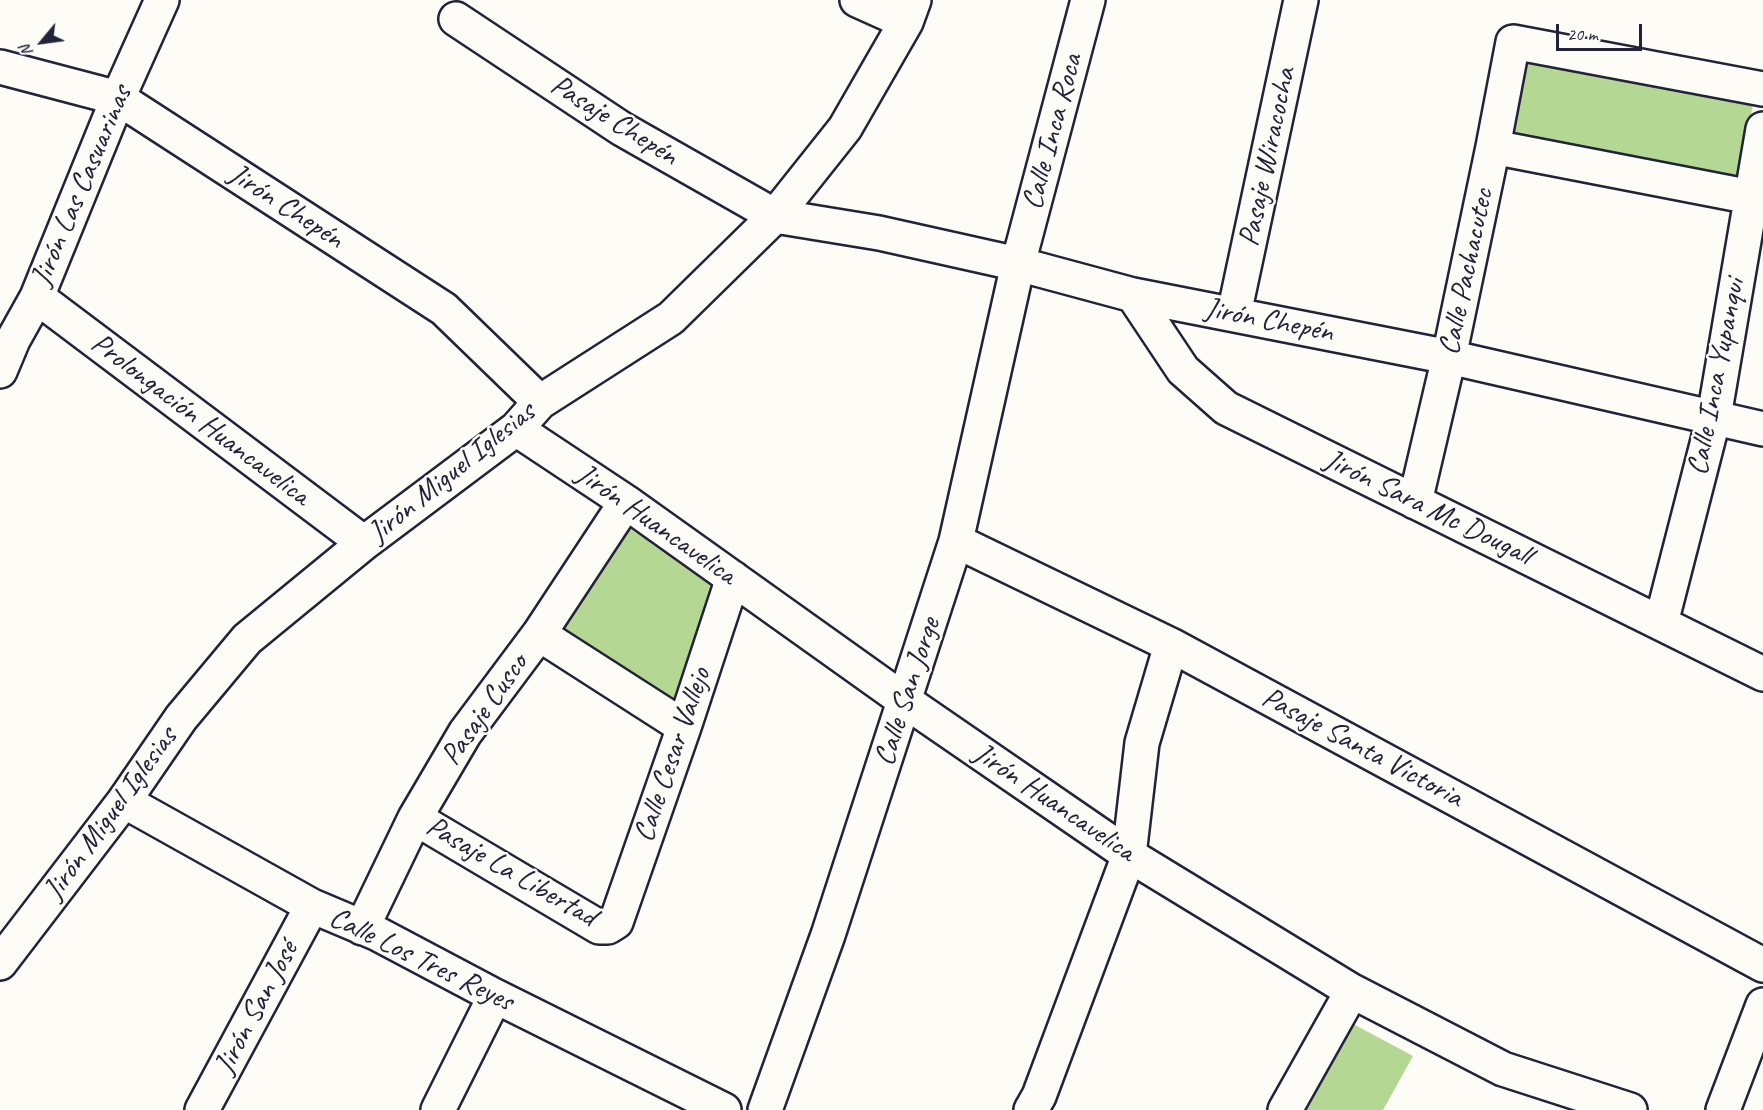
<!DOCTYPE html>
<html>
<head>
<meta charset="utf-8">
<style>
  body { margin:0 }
  #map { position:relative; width:1763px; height:1110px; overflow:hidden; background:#fdfcf7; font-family:Caveat,sans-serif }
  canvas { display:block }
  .north { position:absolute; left:12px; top:12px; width:60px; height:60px; -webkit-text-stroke:4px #fdfcf7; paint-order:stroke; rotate:241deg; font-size:16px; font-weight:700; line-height:24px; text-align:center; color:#22223b }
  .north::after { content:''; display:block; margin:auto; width:21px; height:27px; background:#22223b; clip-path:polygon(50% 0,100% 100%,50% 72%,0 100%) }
  .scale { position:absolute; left:1556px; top:24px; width:86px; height:27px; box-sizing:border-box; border:3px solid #22223b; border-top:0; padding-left:8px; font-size:18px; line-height:21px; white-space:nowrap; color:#22223b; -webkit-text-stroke:4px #fdfcf7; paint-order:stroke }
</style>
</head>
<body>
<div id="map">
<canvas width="1763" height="1110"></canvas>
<div class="north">N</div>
<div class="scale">20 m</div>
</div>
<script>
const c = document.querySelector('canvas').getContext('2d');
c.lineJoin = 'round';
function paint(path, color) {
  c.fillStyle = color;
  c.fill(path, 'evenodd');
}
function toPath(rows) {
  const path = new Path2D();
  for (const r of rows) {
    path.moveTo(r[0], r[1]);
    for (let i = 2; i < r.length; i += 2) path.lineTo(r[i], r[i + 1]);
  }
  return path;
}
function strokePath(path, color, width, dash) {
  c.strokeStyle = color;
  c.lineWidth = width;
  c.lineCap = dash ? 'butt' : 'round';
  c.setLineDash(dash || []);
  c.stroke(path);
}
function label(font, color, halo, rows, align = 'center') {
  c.font = font + ' Caveat,sans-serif';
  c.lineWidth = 5;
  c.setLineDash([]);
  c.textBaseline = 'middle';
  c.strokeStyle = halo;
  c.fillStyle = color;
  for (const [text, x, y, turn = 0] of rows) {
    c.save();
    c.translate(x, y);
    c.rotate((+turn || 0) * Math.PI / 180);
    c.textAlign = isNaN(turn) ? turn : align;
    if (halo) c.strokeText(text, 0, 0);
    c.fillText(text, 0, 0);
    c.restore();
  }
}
const green = toPath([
  [1522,56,1753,102,1742,182,1507,139],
  [626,526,716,585,674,698,563,631],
  [1342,1018,1413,1056,1383,1110,1297,1110]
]);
const minor = toPath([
  [857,0,906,22],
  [456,19,622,129,775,216,879,233,1018,264,1133,295,1449,357,1763,429],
  [0,67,118,98,444,309,540,402],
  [1493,147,1751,197],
  [1133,295,1183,370,1226,408,1763,674],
  [37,297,364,543],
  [1234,314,1301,0],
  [0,371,13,340,37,297,118,98,162,0],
  [516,429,626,502,905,701,1129,855,1352,991,1503,1069,1630,1110],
  [1415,502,1449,357,1493,147,1513,42,1763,89],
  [956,541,1171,645,1763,965],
  [1661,623,1714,417,1763,129],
  [539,634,684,727],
  [124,801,312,906,376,933,495,996,724,1110],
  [415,818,599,927,608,927,616,922,684,727,733,578],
  [362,928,415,818,465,733,539,634,626,502],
  [0,963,124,801,181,718,247,639,364,543,516,429,540,402,671,318,775,216,845,128,906,22,914,0],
  [202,1110,312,906],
  [438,1110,495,996],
  [765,1110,828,935,956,541,1018,264,1088,0],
  [1031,1110,1039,1096,1129,855,1142,743,1171,645],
  [1285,1110,1352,991],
  [1723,1110,1763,1005]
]);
const streetNames = [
  ["Pasaje Chepén",614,121,32],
  ["Calle Inca Roca",1053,132,-75],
  ["Pasaje Wiracocha",1268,157,-78],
  ["Jirón Las Casuarinas",82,186,-67],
  ["Jirón Chepén",286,207,33],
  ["Calle Pachacutec",1467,272,-78],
  ["Jirón Chepén",1269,321,11],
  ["Calle Inca Yupanqui",1717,377,-79],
  ["Prolongación Huancavelica",200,420,37],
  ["Jirón Miguel Iglesias",452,473,-39],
  ["Jirón Sara Mc Dougall",1428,508,26],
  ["Jirón Huancavelica",656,525,35],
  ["Calle San Jorge",908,692,-72],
  ["Pasaje Cusco",485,710,-55],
  ["Pasaje Santa Victoria",1362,748,28],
  ["Calle Cesar Vallejo",673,755,-71],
  ["Jirón Huancavelica",1054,803,34],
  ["Jirón Miguel Iglesias",111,814,-54],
  ["Pasaje La Libertad",511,872,30],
  ["Calle Los Tres Reyes",421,960,26],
  ["Jirón San José",257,1008,-62]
];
paint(green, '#b4d893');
strokePath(minor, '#22223b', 38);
strokePath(minor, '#fdfcf7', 33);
label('30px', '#22223b', '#fdfcf7', streetNames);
</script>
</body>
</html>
